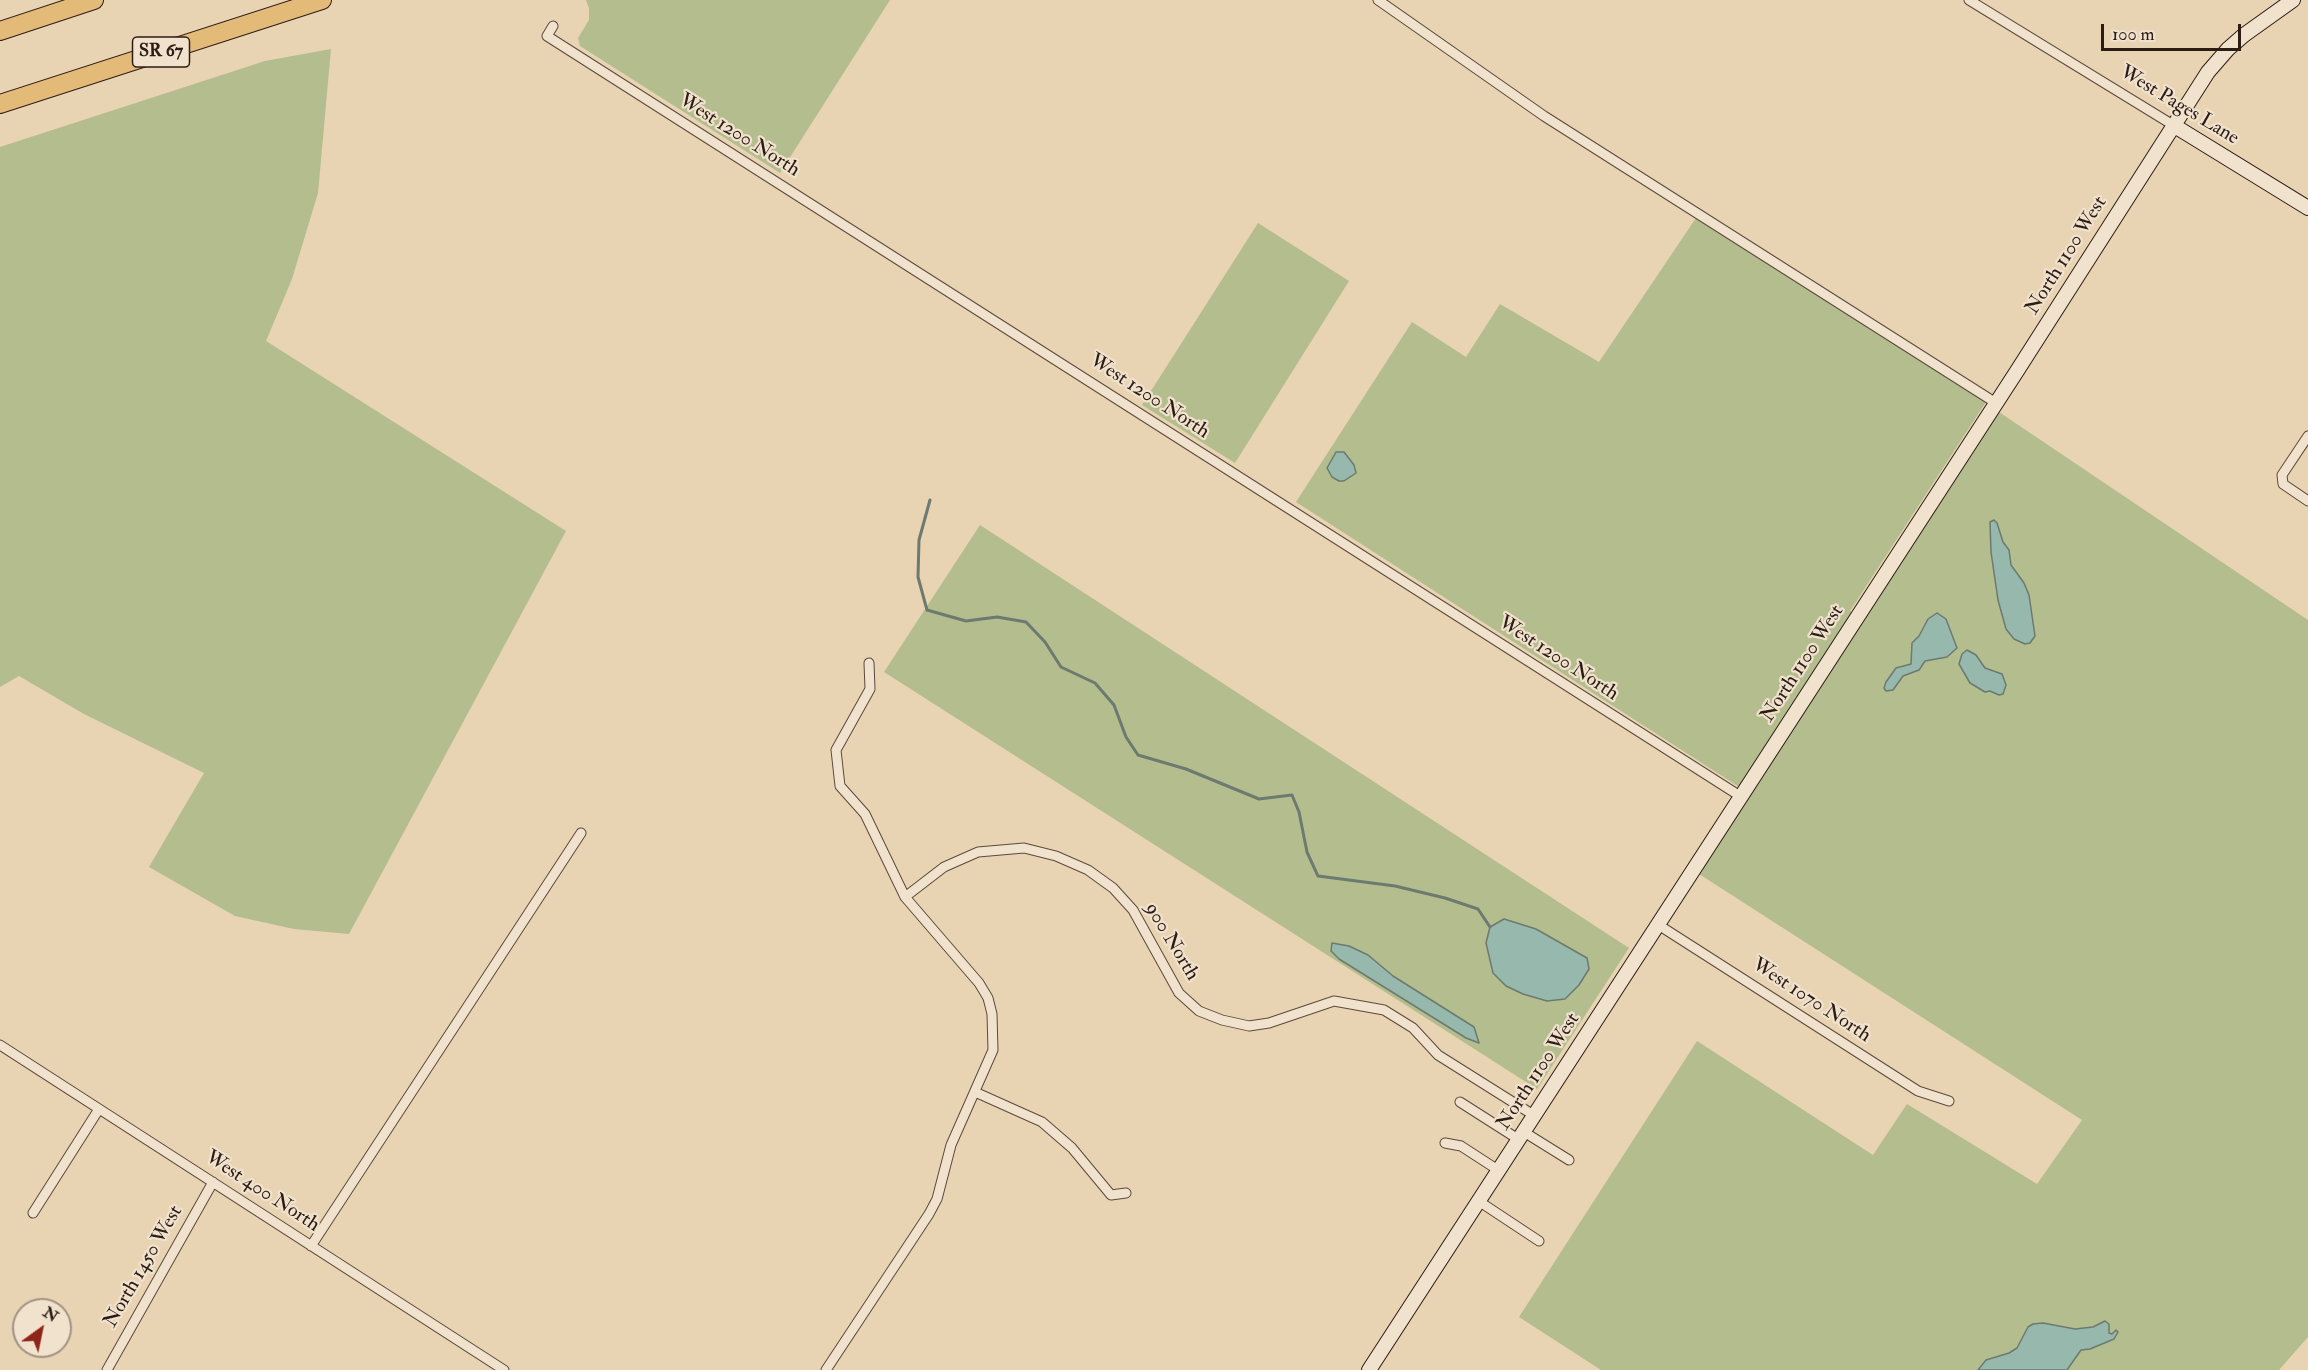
<!DOCTYPE html>
<html>
<head>
<meta charset="utf-8">
<style>
  body { margin:0 }
  #map { position:relative; width:2308px; height:1370px; overflow:hidden; background:#e8d3b2; font-family:"IM FELL Double Pica",serif }
  canvas { display:block }
  .north { position:absolute; left:12px; top:1298px; width:60px; height:60px; box-sizing:border-box; background:#f0e2cd; border:2px solid #a29384; border-radius:50%; rotate:33deg; font-size:16px; font-weight:700; line-height:24px; text-align:center; color:#2c1c16 }
  .north::after { content:''; display:block; margin:auto; width:21px; height:27px; background:#8f2418; clip-path:polygon(50% 0,100% 100%,50% 72%,0 100%) }
  .scale { position:absolute; left:2101px; top:24px; width:140px; height:27px; box-sizing:border-box; border:3px solid #2c1c16; border-top:0; padding-left:8px; font-size:18px; line-height:21px; white-space:nowrap; color:#2c1c16; -webkit-text-stroke:4px #f0e2cd; paint-order:stroke }
</style>
</head>
<body>
<div id="map">
<canvas width="2308" height="1370"></canvas>
<div class="north">N</div>
<div class="scale">100 m</div>
</div>
<script>
const c = document.querySelector('canvas').getContext('2d');
c.lineJoin = 'round';
function paint(path, color) {
  c.fillStyle = color;
  c.fill(path, 'evenodd');
}
function toPath(rows) {
  const path = new Path2D();
  for (const r of rows) {
    path.moveTo(r[0], r[1]);
    for (let i = 2; i < r.length; i += 2) path.lineTo(r[i], r[i + 1]);
  }
  return path;
}
function strokePath(path, color, width, dash) {
  c.strokeStyle = color;
  c.lineWidth = width;
  c.lineCap = dash ? 'butt' : 'round';
  c.setLineDash(dash || []);
  c.stroke(path);
}
function label(font, color, halo, rows, align = 'center') {
  c.font = font + ' "IM FELL Double Pica",serif';
  c.lineWidth = 4.5;
  c.setLineDash([]);
  c.textBaseline = 'middle';
  c.strokeStyle = halo;
  c.fillStyle = color;
  for (const [text, x, y, turn = 0] of rows) {
    c.save();
    c.translate(x, y);
    c.rotate((+turn || 0) * Math.PI / 180);
    c.textAlign = isNaN(turn) ? turn : align;
    if (halo) c.strokeText(text, 0, 0);
    c.fillText(text, 0, 0);
    c.restore();
  }
}
const green = toPath([
  [586,0,890,0,780,173,580,46,578,38,589,20,589,8],
  [331,49,318,193,292,279,266,341,566,531,349,934,294,929,235,916,149,867,204,773,84,714,19,676,0,687,0,147,265,61],
  [1698,215,1986,402,1850,611,1864,620,1999,412,2308,620,2308,1337,2279,1370,1601,1370,1519,1317,1697,1041,1873,1155,1907,1104,2037,1184,2082,1120,1699,874,1750,794,1296,502,1412,322,1466,357,1500,304,1599,362],
  [1258,223,1349,281,1235,463,1142,405],
  [980,525,1629,948,1537,1089,884,672]
]);
const water = toPath([
  [1336,452,1344,452,1354,465,1356,473,1344,481,1339,481,1332,477,1327,468,1336,452],
  [1994,520,1997,523,2003,542,2009,550,2011,565,2024,583,2029,595,2035,636,2030,643,2025,644,2014,639,2006,629,1998,600,1991,552,1990,522,1994,520],
  [1937,613,1946,619,1957,648,1947,657,1925,661,1919,670,1903,676,1893,690,1886,691,1884,688,1886,682,1896,668,1911,664,1912,643,1919,636,1928,619,1937,613],
  [1967,650,1976,655,1985,668,2002,674,2006,685,2003,694,1999,695,1990,691,1985,692,1970,683,1959,664,1962,654,1967,650],
  [1504,919,1536,929,1587,958,1589,969,1579,985,1565,999,1547,1001,1523,994,1506,986,1493,973,1486,943,1490,927,1504,919],
  [1332,943,1349,946,1368,955,1393,976,1474,1027,1479,1043,1466,1038,1339,959,1331,951,1332,943],
  [2105,1321,2109,1324,2109,1333,2112,1334,2116,1330,2118,1332,2114,1339,2090,1349,2081,1350,2067,1370,1978,1370,1986,1360,2009,1353,2017,1348,2028,1327,2033,1324,2043,1323,2075,1329,2093,1327,2105,1321]
]);
const stream = toPath([
  [930,500,919,540,918,577,927,610,966,621,997,617,1026,622,1045,642,1061,667,1095,683,1114,705,1126,737,1138,755,1186,769,1259,799,1292,795,1299,812,1307,852,1318,876,1395,886,1445,898,1478,909,1490,927]
]);
const street = toPath([
  [1378,0,1544,116,1996,403],
  [1969,0,2173,125],
  [553,26,547,36,1740,796],
  [2308,436,2282,475,2283,484,2308,501],
  [905,897,944,867,978,852,1024,848,1056,856,1088,870,1113,888,1133,910,1179,993,1199,1011,1222,1020,1249,1026,1269,1023,1334,1001,1384,1010,1413,1028,1438,1055,1535,1116],
  [1657,924,1918,1091,1949,1101],
  [0,1045,504,1370],
  [975,1092,1042,1122,1072,1148,1111,1195,1126,1193],
  [1460,1102,1518,1139],
  [1524,1132,1569,1160],
  [1445,1143,1461,1146,1498,1170],
  [1477,1200,1539,1241],
  [33,1213,99,1109],
  [311,1246,581,833],
  [107,1370,213,1182],
  [826,1370,929,1214,937,1199,951,1145,993,1050,992,1014,988,998,979,983,905,897,865,814,840,786,836,750,870,689,869,663]
]);
const secondary = toPath([
  [2173,125,2308,208],
  [1369,1370,2017,371,2208,72,2228,49,2244,35,2293,0]
]);
const highway = toPath([
  [0,31,94,0],
  [0,104,322,0]
]);
const shields = [
  [161,52,57]
];
const shieldNames = [
  ["SR 67",161,52]
];
const streetNames = [
  ["West Pages Lane",2179,106,31],
  ["West 1200 North",739,136,32],
  ["North 1100 West",2067,256,-58],
  ["West 1200 North",1149,397,33],
  ["West 1200 North",1558,659,33],
  ["North 1100 West",1803,664,-57],
  ["900 North",1171,942,59],
  ["West 1070 North",1811,1001,33],
  ["North 1100 West",1539,1072,-57],
  ["West 400 North",262,1192,33],
  ["North 1450 West",144,1267,-60]
];
paint(green, '#b4bd8e');
paint(water, '#97b8ac');
strokePath(water, '#6c7a70', 1.5);
strokePath(stream, '#6c7a70', 3);
strokePath(street, '#5b4a3d', 11);
strokePath(secondary, '#2c1c16', 16);
strokePath(highway, '#2c1c16', 20);
strokePath(street, '#f0e2cd', 9);
strokePath(secondary, '#f0e2cd', 14);
strokePath(highway, '#e4ba79', 18);
for (const [x, y, w] of shields) {
  const box = new Path2D();
  box.roundRect(x - w / 2, y - 15, w, 30, 4.5);
  c.fillStyle = '#f0e2cd';
  c.fill(box);
  strokePath(box, '#2c1c16', 1.5);
}
label('bold 18px', '#2c1c16', null, shieldNames);
label('20px', '#2c1c16', '#f0e2cd', streetNames);
</script>
</body>
</html>
